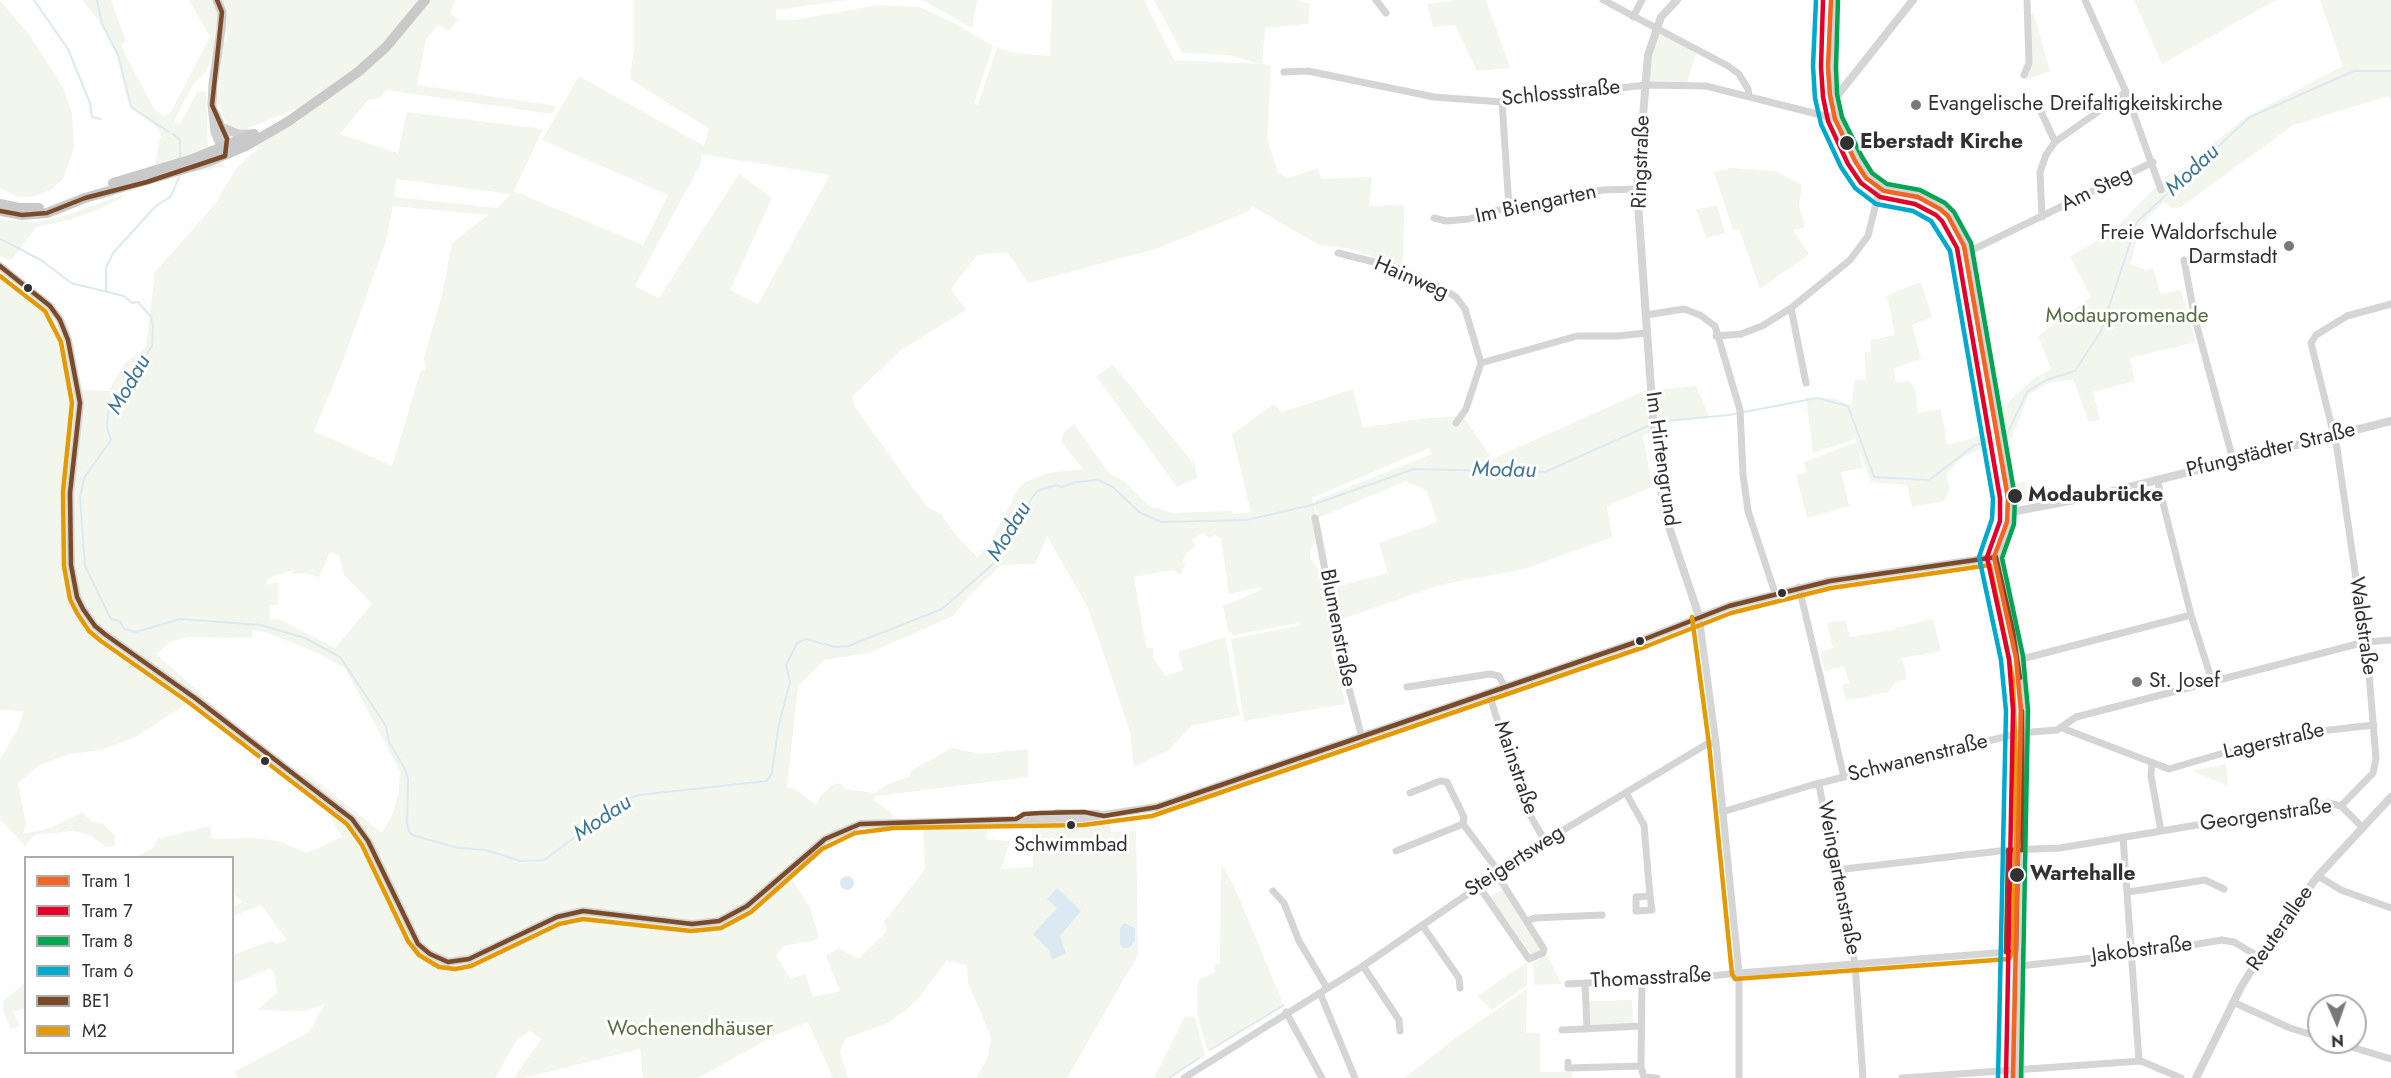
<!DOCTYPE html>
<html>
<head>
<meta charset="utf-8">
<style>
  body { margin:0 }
  #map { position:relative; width:2391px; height:1078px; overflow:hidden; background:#fff; font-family:Jost,sans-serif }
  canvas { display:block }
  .legend { position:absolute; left:24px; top:856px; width:210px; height:198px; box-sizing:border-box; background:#fff; border:2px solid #adadad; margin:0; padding:8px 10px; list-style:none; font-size:18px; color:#313131 }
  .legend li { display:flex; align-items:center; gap:12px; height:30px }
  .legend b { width:30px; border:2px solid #adadad }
  .north { position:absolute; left:2307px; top:994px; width:60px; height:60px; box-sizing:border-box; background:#fff; border:2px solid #adadad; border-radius:50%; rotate:178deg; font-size:16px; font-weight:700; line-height:24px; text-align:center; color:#313131 }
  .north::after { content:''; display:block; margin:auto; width:21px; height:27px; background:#797979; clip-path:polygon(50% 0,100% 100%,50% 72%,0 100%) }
</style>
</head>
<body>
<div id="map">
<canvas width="2391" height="1078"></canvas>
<ul class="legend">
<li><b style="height:8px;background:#f26522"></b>Tram 1</li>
<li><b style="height:8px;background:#e4002b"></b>Tram 7</li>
<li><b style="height:8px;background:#00a651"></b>Tram 8</li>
<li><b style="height:8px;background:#00a9ce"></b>Tram 6</li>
<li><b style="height:8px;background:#7a4b2a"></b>BE1</li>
<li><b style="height:8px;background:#e39a05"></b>M2</li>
</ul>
<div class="north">N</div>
</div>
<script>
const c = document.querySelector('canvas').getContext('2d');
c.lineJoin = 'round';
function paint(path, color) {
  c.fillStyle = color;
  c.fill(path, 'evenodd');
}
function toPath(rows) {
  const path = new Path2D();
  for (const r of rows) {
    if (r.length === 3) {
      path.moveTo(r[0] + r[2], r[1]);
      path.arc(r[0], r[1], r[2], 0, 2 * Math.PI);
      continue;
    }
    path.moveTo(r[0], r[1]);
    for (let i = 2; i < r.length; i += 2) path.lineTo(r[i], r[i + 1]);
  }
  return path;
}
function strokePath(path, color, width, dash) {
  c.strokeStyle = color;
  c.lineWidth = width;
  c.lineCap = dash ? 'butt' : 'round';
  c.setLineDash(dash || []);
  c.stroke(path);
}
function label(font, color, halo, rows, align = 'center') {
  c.font = font + ' Jost,sans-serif';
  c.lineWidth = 6;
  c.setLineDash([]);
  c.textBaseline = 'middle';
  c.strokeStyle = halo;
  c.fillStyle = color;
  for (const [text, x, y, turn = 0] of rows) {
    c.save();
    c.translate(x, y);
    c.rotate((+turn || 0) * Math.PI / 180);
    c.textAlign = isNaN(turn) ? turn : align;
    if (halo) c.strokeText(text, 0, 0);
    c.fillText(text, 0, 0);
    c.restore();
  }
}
const green = toPath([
  [0,0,31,37,63,88,72,113,74,148,63,179,51,190,32,197,17,197,0,188],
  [82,0,111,0,126,41,121,44,126,57,155,110,165,116,170,113,210,37,189,0,455,0,450,14,458,19,449,31,438,25,426,39,417,85,556,106,552,114,386,90,380,98,368,100,340,134,398,153,407,112,543,129,514,191,643,245,668,195,542,140,579,76,704,146,709,129,630,79,634,48,634,0,847,0,776,10,776,20,794,20,877,5,920,7,958,25,993,46,974,103,978,105,997,47,1014,53,1050,56,1052,0,1144,0,1174,60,1260,64,1229,55,1182,53,1154,0,1296,0,1310,4,1308,24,1265,28,1262,64,1271,65,1267,139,1278,173,1288,178,1318,168,1321,179,1372,177,1369,206,1404,205,1403,269,1353,249,1319,245,1252,206,1247,212,1156,249,1028,283,1007,252,977,255,951,289,966,310,901,350,853,396,854,406,927,507,941,514,955,534,977,557,989,545,1018,489,1025,482,1048,473,1083,469,1061,441,1064,432,1074,424,1109,473,1124,481,1149,506,1173,513,1232,511,1233,514,1251,512,1232,434,1274,404,1282,412,1353,389,1363,428,1419,419,1463,416,1492,459,1644,391,1696,386,1710,418,1655,420,1655,429,1643,436,1652,487,1607,506,1612,537,1528,568,1440,585,1339,620,1332,588,1388,573,1379,543,1437,522,1427,491,1406,481,1318,518,1314,501,1432,454,1429,448,1312,498,1319,531,1310,551,1310,558,1324,576,1336,646,1331,652,1346,704,1244,721,1231,639,1302,625,1298,623,1234,635,1228,630,1223,606,1261,590,1260,587,1229,594,1221,538,1215,535,1209,538,1204,532,1192,540,1195,546,1187,553,1182,562,1186,564,1180,574,1172,570,1134,577,1146,647,1154,649,1153,658,1166,676,1183,670,1178,652,1225,637,1240,715,1191,726,1169,750,1134,767,1130,731,1088,608,1047,536,1035,564,1001,565,968,597,953,616,869,653,824,660,798,686,787,787,795,789,816,805,821,795,832,785,840,783,845,789,875,793,888,784,909,777,912,770,952,748,981,754,1028,749,1028,777,877,796,873,800,892,813,893,821,844,828,787,872,810,908,819,937,813,941,784,946,776,956,790,979,805,974,813,997,840,991,826,956,839,948,858,959,887,931,884,922,925,869,923,821,988,819,987,839,1010,841,1001,869,1033,867,1032,827,1110,824,1111,832,1136,831,1138,955,1067,1078,976,1078,987,1060,991,1037,968,983,967,965,946,961,920,997,904,1012,887,1023,845,1039,840,1053,848,1078,833,1078,808,1022,774,1036,698,1078,643,1078,640,1049,524,1078,514,1078,541,1039,530,1031,516,1041,495,1078,238,1078,234,1072,309,1032,325,1004,305,1011,257,1010,277,993,274,972,269,969,233,984,233,955,267,942,273,941,276,944,287,940,261,905,233,916,233,907,242,902,233,893,232,858,136,857,153,848,158,839,210,826,212,839,252,838,279,841,307,853,342,837,329,815,300,788,304,771,382,833,393,813,399,790,400,771,345,668,318,653,265,632,253,630,251,638,187,637,170,642,156,654,226,716,227,723,195,698,136,737,101,750,69,754,40,765,18,783,26,823,23,834,51,828,82,812,93,822,103,824,115,835,114,846,106,847,90,835,73,831,34,835,25,846,0,819,0,759,18,729,24,711,0,710,0,277,50,312,63,339,74,389,109,391,125,363,146,347,155,272,216,203,235,170,251,154,264,147,258,148,256,144,302,119,295,109,244,130,227,126,217,99,223,42,227,39,227,32,221,30,207,70,192,86,174,121,180,124,197,92,206,91,208,148,225,167,190,172,144,186,150,183,161,136,159,129,132,109,118,55,102,24],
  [702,154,830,175,758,304,730,290,772,198,739,174,659,298,635,286,700,165],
  [396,179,510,194,511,194,497,208,395,197],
  [393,206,488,215,452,243,442,295,424,358,426,370,421,370,392,466,314,431,343,361,386,241],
  [330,552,339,556,344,575,372,604,335,648,279,619,270,620,269,605,278,605,278,582,266,585,267,579,293,570,292,574,306,573,319,577],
  [920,0,977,0,972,28,926,2],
  [1456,0,1486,0,1510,68,1477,71,1455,25,1433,27,1427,4],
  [2134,0,2276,0,2162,64],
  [2320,0,2391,0,2391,103,2389,96,2293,125,2181,207,2171,208,2164,202,2141,225,2130,264,2146,270,2153,268,2160,292,2163,294,2181,290,2196,342,2130,358,2135,381,2093,392,2100,420,2089,422,2073,379,2049,383,2029,395,2011,439,2005,442,1997,409,2003,407,2034,378,2051,369,2038,336,2091,297,2070,256,2118,230,2122,221,2169,174,2182,169,2246,117,2343,66],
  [2034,14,2050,71,2026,80,2026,16],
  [1655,30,1697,50,1687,83,1646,85],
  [1731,168,1776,171,1802,185,1799,206,1805,227,1793,230,1809,254,1760,289,1739,229,1733,230,1714,172],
  [124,194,120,199,94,211,69,220,36,227,12,259,8,260,0,256,0,219,37,222,68,215],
  [1717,206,1725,233,1706,238,1696,209],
  [1921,282,1932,317,1912,325,1921,359,1894,368,1896,382,1909,381,1915,388,1918,413,1941,409,1947,445,1979,436,1979,428,1990,427,1994,443,1963,457,1946,474,1950,488,1944,501,1912,507,1907,485,1871,482,1857,444,1863,468,1841,472,1849,506,1807,518,1796,475,1806,473,1804,462,1857,442,1855,439,1813,453,1806,397,1832,398,1851,405,1855,380,1866,380,1865,352,1871,352,1871,340,1895,335,1887,295],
  [1113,365,1195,465,1197,478,1177,487,1096,376],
  [2025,482,2029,500,2016,502,2012,484],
  [1933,619,1941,651,1902,658,1907,679,1897,681,1888,692,1846,701,1842,685,1849,683,1844,666,1825,671,1820,652,1833,648,1827,623,1846,620,1850,637,1895,630,1896,628],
  [2226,764,2228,786,2192,771],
  [1221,863,1234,886,1284,1005,1208,1051,1197,1014,1197,1000,1198,980,1215,972,1215,965,1220,964],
  [1504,888,1540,948,1540,951,1533,956,1489,897],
  [1547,955,1562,984,1534,985,1533,963],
  [1527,962,1527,985,1492,1010,1477,996],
  [25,983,25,1008,13,1012,20,1026,11,1029,3,1010,4,1000],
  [1527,989,1526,1033,1540,1033,1540,1072,1572,1072,1572,1078,1404,1078,1457,1037],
  [1632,1000,1633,1023,1590,1025,1589,1001],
  [1185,1016,1195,1017,1205,1056,1167,1078,1154,1078]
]);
const water = toPath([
  [847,883,7],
  [1057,888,1081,911,1060,936,1066,953,1052,960,1048,949,1033,934,1057,908,1047,899],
  [1124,923,1135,928,1135,941,1130,947,1123,948,1120,944,1120,928]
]);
const stream = toPath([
  [34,0,68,49,90,103,92,117,101,119],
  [97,0,102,24,118,55,131,107,169,132],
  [173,134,180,140,180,158],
  [0,239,41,260,71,283,124,296,132,303,138,302,151,317,153,327,152,346,108,413,107,428,111,440,84,478,80,497,85,566,111,619,120,621,124,629,136,632,180,619,261,625,305,638,340,657,386,726,389,742,405,769,408,779,407,822,409,832,412,835,458,848,486,850,520,861,544,860,626,800,638,795,767,781,772,773,779,724,790,682,786,665,797,643,806,639,835,647,848,646,942,609,993,564,1015,533,1017,520,1037,491,1056,485,1062,487,1076,482,1098,480,1113,487,1139,512,1161,522,1247,520,1312,505,1414,469,1545,472,1650,425],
  [106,292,106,268,113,253,155,207,171,196,179,177],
  [1655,422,1729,415,1817,398,1848,406,1874,477,1929,480,1975,445,2006,436,2027,392,2046,380,2075,371,2101,331,2137,222,2250,117,2354,71,2391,71],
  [1210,1050,1284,1005],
  [1169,1078,1199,1058]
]);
const minor = toPath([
  [1376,0,1386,13],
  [1603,0,1728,66,1739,74,1748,89,1749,96],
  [2085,0,2126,92,2161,190],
  [1633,17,1642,0],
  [1284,72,1308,71,1434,97,1502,102,1646,85,1706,86,1837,119],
  [2024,75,2029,63,2027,0],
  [1502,102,1509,207],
  [2037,103,2055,142],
  [2042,217,2040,172,2046,155,2055,142,2126,92],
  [1434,218,1446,221,1469,219,1509,207,1603,190,1637,189],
  [1968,252,2153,162],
  [1338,253,1394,267,1443,289,1456,297,1465,309,1481,363,1466,409,1456,423],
  [2184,260,2195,319,2233,460],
  [1791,308,1806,383],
  [1646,315,1684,309,1700,315,1715,326,1740,410,1743,474,1748,511,1775,593],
  [1716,336,1741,334,1762,326,1791,308,1850,260,1868,236,1880,187],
  [1481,363,1577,336,1617,336,1647,333],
  [2157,479,2191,615,2212,681],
  [1315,518,1345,673,1362,738],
  [1799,587,1844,777],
  [1699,616,1716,743,1739,973,1739,1078],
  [2018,660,2191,615],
  [1407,687,1490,674,1499,676,1505,688],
  [1489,693,1522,801,1545,841],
  [2062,728,2169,769,2285,735,2374,725],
  [2152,763,2151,776,2161,831],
  [1819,785,1855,964,1863,1078],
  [1410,793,1440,781,1447,782,1464,817,1463,824],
  [1626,793,1644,825,1649,885,1650,896,1652,910,1636,911,1636,897,1650,896],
  [2341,806,2373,773,2376,759,2368,661,2337,448,2311,343,2316,335,2347,316,2391,304],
  [1722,812,1812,785,2020,733,2057,730,2076,717,2365,642,2391,640],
  [2123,837,2139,1061],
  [1396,851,1463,824,1499,872],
  [1836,870,2008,850,2060,848,2328,803,2341,806,2362,827],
  [2318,876,2341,890,2391,908],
  [1478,885,1529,959,1543,953,1544,949,1496,873],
  [1273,891,1284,903,1299,941,1327,988],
  [2128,892,2205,880,2224,889],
  [1527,921,1535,918,1602,915],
  [1422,925,1459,978,1460,988],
  [1363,966,1399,1020,1400,1031],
  [2019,966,2150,952,2222,940,2234,942,2259,957],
  [1585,983,1587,1029],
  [1642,983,1641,1066,1644,1078],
  [1568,984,1637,980,1642,983,1739,973,2021,951],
  [1320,993,1355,1078],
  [2233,1002,2290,1028,2319,1037],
  [1286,1012,1322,1078],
  [1562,1030,1641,1026],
  [2335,1042,2391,1059],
  [1568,1062,1568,1068,1641,1066],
  [1645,1077,1657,1078],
  [1184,1078,1363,966,1545,841,1707,744,1716,743],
  [1902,1078,2141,1061,2181,1078]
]);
const tertiary = toPath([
  [1677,0,1661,17,1648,55,1637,189,1653,417,1664,512,1699,616],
  [1833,0,1830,72,1831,94,1837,119,1857,160,1868,176,1880,187,1922,197,1940,207,1949,215,1966,245,2010,500,2009,521,1996,557,2018,660,2022,711,2014,1078],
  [1833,101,1913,0],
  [0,266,50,306,60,320,68,340,80,403,70,493,71,565,77,597,83,609,95,626,106,635,195,698,352,819,368,841,418,944,430,954,448,962,469,959,557,917,583,911,692,924,719,921,747,906,825,839,860,824,1083,818,1157,807,1645,639,1729,606,1830,581,1996,557],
  [2011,512,2090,497,2391,421],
  [1057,813,1098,814],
  [2020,1078,2021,955],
  [2196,1078,2241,987,2274,934,2318,876,2391,797]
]);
const secondary = toPath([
  [217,0,222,12,221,30,213,84,212,105,215,132,224,153],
  [215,113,225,135,227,150],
  [223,128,238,134,251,134]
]);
const primary = toPath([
  [113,183,193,159,254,134],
  [0,204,19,208,39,208],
  [0,211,22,215,47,213,85,198,208,162,246,146,289,121,358,72,386,47,425,0]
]);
const bus1 = toPath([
  [0,211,22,215,47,213,85,198,147,182,225,156,227,139,212,105,222,12,217,0],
  [0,266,50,306,60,320,68,340,80,403,70,493,71,565,77,597,83,609,95,626,106,635,195,698,352,819,368,841,418,944,430,954,448,962,469,959,557,917,583,911,692,924,719,921,747,906,825,839,860,824,1016,819,1024,814,1040,813,1084,812,1104,816,1157,807,1645,639,1729,606,1830,581,1996,557],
  [1996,557,2013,631,1998,568,1996,557],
  [2013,631,2020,678],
  [2013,631,2020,678],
  [2008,850,2018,850,2016,952,2006,952,2008,850],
  [2018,850,2023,850,2022,711],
  [2018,850,2022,711]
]);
const bus2 = toPath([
  [0,276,45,311,61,342,72,403,63,492,64,566,70,599,77,613,89,631,101,641,191,704,347,824,362,845,408,941,419,955,439,967,455,969,471,966,559,924,583,919,691,931,721,928,751,912,822,849,855,833,894,828,1083,825,1152,816,1647,646,1731,613,1831,588,1990,565,2013,679,2016,762,2016,850],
  [1692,617,1709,744,1732,974,1735,979,2009,959,2013,952,2015,850]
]);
const tram1 = toPath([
  [1831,0,1828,67,1830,95,1835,119,1855,161,1866,178,1884,191,1918,197,1940,209,1948,216,1964,246,2008,498,2007,522,1994,557,2016,658,2021,710,2013,1078]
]);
const tram2 = toPath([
  [1823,0,1821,67,1823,97,1828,121,1848,164,1861,183,1880,197,1915,204,1936,215,1942,221,1957,248,2000,498,2000,521,1987,557,2009,659,2013,710,2006,1078]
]);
const tram3 = toPath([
  [1838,0,1836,67,1837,94,1842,117,1862,157,1872,173,1887,184,1920,190,1945,203,1954,212,1971,243,2015,497,2014,524,2002,558,2023,656,2028,710,2021,1078]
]);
const tram4 = toPath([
  [1816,0,1813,66,1815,98,1821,124,1841,167,1855,188,1876,204,1913,211,1931,221,1950,251,1993,499,1992,519,1979,557,2001,660,2006,711,1998,1078]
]);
const markers = [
  [1916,105,6,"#797979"],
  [1847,143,8,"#313131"],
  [2289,246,6,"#797979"],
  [28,288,5,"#313131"],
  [2015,496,8,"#313131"],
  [1782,593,5,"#313131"],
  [1640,641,5,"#313131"],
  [2137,682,6,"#797979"],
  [265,761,5,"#313131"],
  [1071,825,5,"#313131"],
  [2017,875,8,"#313131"]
];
const busNames = [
  ["Schwimmbad",1071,846]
];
const streetNames = [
  ["Schlossstraße",1561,94,-6],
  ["Ringstraße",1642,162,-88],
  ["Am Steg",2097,190,-26],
  ["Im Biengarten",1536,205,-12],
  ["Hainweg",1411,279,23],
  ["Pfungstädter Straße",2271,451,-14],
  ["Im Hirtengrund",1661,459,82],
  ["Waldstraße",2362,626,82],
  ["Blumenstraße",1337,628,79],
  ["Lagerstraße",2274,742,-13],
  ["Schwanenstraße",1918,759,-14],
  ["Mainstraße",1515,768,71],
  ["Georgenstraße",2266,816,-8],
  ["Steigertsweg",1515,862,-33],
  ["Weingartenstraße",1838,878,79],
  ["Reuterallee",2281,929,-55],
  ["Jakobstraße",2142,951,-7],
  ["Thomasstraße",1651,979,-3]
];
const poiNames = [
  ["Evangelische Dreifaltigkeitskirche",1928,105],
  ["Freie Waldorfschule",2277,234,"right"],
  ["Darmstadt",2277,258,"right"],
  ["St. Josef",2149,682]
];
const stopNames = [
  ["Eberstadt Kirche",1860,143],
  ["Modaubrücke",2028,496],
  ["Wartehalle",2030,875]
];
const parkNames = [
  ["Modaupromenade",2127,317],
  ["Wochenendhäuser",690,1030]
];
const waterNames = [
  ["Modau",2193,171,-43],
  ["Modau",130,385,-60],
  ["Modau",1504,471,1],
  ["Modau",1010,532,-59],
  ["Modau",603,819,-34]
];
paint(green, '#f2f6ed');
paint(water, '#dbeaf2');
strokePath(stream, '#dbeaf2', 2);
strokePath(minor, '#d5d5d5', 7);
strokePath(tertiary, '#d5d5d5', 8);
strokePath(secondary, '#cfcfcf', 9);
strokePath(primary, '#c9c9c9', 10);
strokePath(bus1, '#7a4b2a', 4.5);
strokePath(bus2, '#e39a05', 4.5);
strokePath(tram1, '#f26522', 4.5);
strokePath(tram2, '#e4002b', 4.5);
strokePath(tram3, '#00a651', 4.5);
strokePath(tram4, '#00a9ce', 4.5);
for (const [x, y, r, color] of markers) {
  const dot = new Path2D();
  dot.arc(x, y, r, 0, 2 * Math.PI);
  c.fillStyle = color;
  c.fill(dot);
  strokePath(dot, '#fff', 2);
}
label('20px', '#313131', '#fff', busNames);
label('21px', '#313131', '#fff', streetNames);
label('21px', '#313131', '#fff', poiNames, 'left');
label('bold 21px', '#313131', '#fff', stopNames, 'left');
label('21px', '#556e3d', '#fff', parkNames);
label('italic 22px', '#3c7695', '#fff', waterNames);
</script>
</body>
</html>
